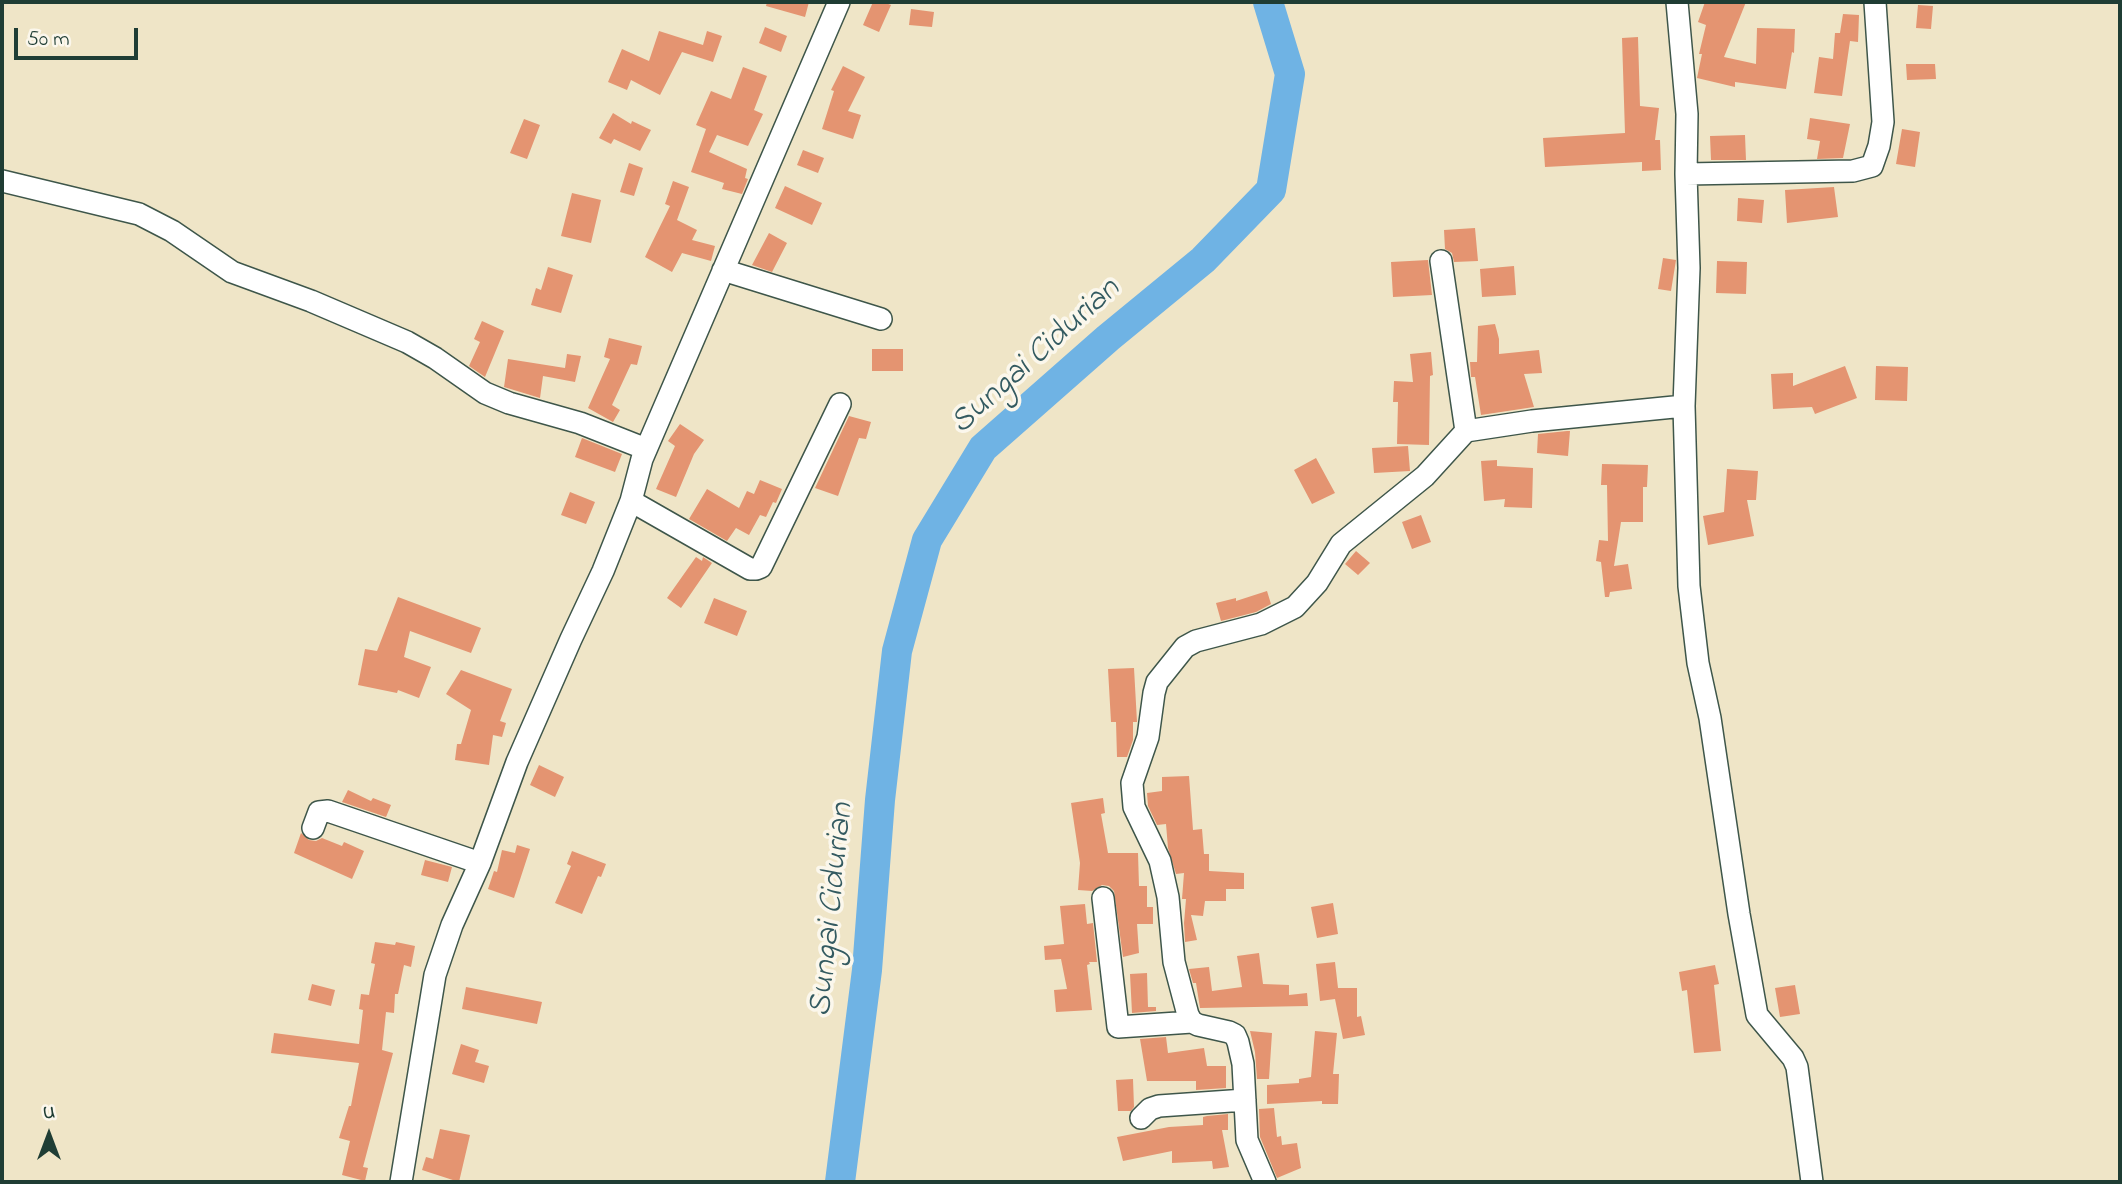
<!DOCTYPE html>
<html>
<head>
<meta charset="utf-8">
<style>
  body { margin:0 }
  #map { position:relative; width:2122px; height:1184px; overflow:hidden; background:#efe5c7; font-family:"Indie Flower",sans-serif }
  canvas { display:block }
  .frame { position:absolute; inset:0; border:4px solid #1f3d34; pointer-events:none }
  .north { position:absolute; left:14px; top:1100px; width:70px; height:70px; -webkit-text-stroke:5px #fbf7ec; paint-order:stroke; rotate:0deg; font-size:19px; font-weight:700; line-height:28px; text-align:center; color:#1f3d34 }
  .north::after { content:''; display:block; margin:auto; width:24px; height:32px; background:#1f3d34; clip-path:polygon(50% 0,100% 100%,50% 72%,0 100%) }
  .scale { position:absolute; left:14px; top:28px; width:124px; height:32px; box-sizing:border-box; border:4px solid #1f3d34; border-top:0; padding-left:9px; font-size:21px; line-height:24px; white-space:nowrap; color:#1f3d34; -webkit-text-stroke:5px #fbf7ec; paint-order:stroke }
</style>
</head>
<body>
<div id="map">
<canvas width="2122" height="1184"></canvas>
<div class="frame"></div>
<div class="north">U</div>
<div class="scale">50 m</div>
</div>
<script>
const c = document.querySelector('canvas').getContext('2d');
c.lineJoin = 'round';
function toPath(rows) {
  const path = new Path2D();
  for (const r of rows) {
    path.moveTo(r[0], r[1]);
    for (let i = 2; i < r.length; i += 2) path.lineTo(r[i], r[i + 1]);
  }
  return path;
}
function strokePath(path, color, width, dash) {
  c.strokeStyle = color;
  c.lineWidth = width;
  c.lineCap = dash ? 'butt' : 'round';
  c.setLineDash(dash || []);
  c.stroke(path);
}
function paint(path, color) {
  c.fillStyle = color;
  c.fill(path, 'evenodd');
}
function label(font, color, halo, rows, align = 'center') {
  c.font = font + ' "Indie Flower",sans-serif';
  c.lineWidth = 7;
  c.setLineDash([]);
  c.textBaseline = 'middle';
  c.strokeStyle = halo;
  c.fillStyle = color;
  for (const [text, x, y, turn = 0] of rows) {
    c.save();
    c.translate(x, y);
    c.rotate((+turn || 0) * Math.PI / 180);
    c.textAlign = isNaN(turn) ? turn : align;
    if (halo) c.strokeText(text, 0, 0);
    c.fillText(text, 0, 0);
    c.restore();
  }
}
const river = toPath([
  [840,1182,867,970,880,800,897,651,927,540,983,448,1108,338,1203,260,1271,190,1290,74,1268,2]
]);
const building = toPath([
  [767,2,809,2,805,17,766,6],
  [873,2,883,2,891,5,879,32,863,25],
  [1705,2,1746,2,1724,57,1756,64,1757,28,1795,29,1794,53,1792,52,1786,89,1735,82,1735,87,1697,78,1702,54,1699,54,1706,25,1698,22],
  [1918,5,1933,6,1931,29,1916,28],
  [911,9,934,12,932,27,909,25],
  [1843,14,1859,15,1858,42,1850,41,1842,96,1814,93,1819,57,1833,59,1835,33,1840,33],
  [765,27,787,36,781,52,759,43],
  [659,31,703,45,707,31,722,36,713,62,682,52,660,95,631,80,627,90,608,82,622,49,649,61],
  [1638,37,1640,106,1659,108,1655,140,1660,140,1661,170,1642,171,1642,162,1545,167,1543,138,1625,133,1622,38],
  [1906,64,1935,64,1936,79,1907,80],
  [843,66,865,77,848,111,861,115,853,139,822,129,834,91,831,90],
  [743,67,767,76,754,110,763,114,748,146,717,135,709,152,747,169,745,178,748,179,742,194,722,189,724,183,691,172,706,129,696,125,711,91,731,99],
  [613,113,631,124,632,121,651,130,640,151,614,139,611,144,599,138],
  [1810,118,1850,124,1843,158,1817,159,1820,141,1807,139],
  [524,119,540,125,527,159,510,153],
  [1902,129,1920,132,1915,167,1896,164],
  [1745,135,1746,160,1711,160,1710,136],
  [803,150,824,158,818,173,797,165],
  [629,163,643,168,634,196,620,192],
  [673,181,689,187,677,220,697,230,692,240,715,246,711,261,682,253,672,272,645,257,670,206,665,204],
  [785,186,822,203,812,225,775,208],
  [1834,187,1838,217,1787,223,1785,190],
  [572,193,601,200,591,243,561,236],
  [1738,198,1764,200,1762,223,1737,221],
  [1475,228,1478,261,1454,262,1452,253,1445,249,1444,230],
  [769,233,787,243,772,272,752,265],
  [1663,258,1676,260,1671,291,1658,289],
  [1428,260,1432,295,1393,297,1391,262],
  [1717,261,1747,262,1746,294,1716,293],
  [1514,266,1516,295,1482,297,1480,269],
  [548,267,573,275,561,313,531,305,536,288,541,290],
  [482,321,504,331,485,377,469,366,480,342,474,339],
  [1495,324,1499,339,1499,354,1539,350,1542,373,1524,374,1534,407,1481,415,1475,377,1471,377,1470,362,1477,362,1478,326],
  [609,338,642,346,637,365,631,364,612,405,620,410,613,422,588,408,610,359,604,357],
  [872,349,903,349,903,371,872,371],
  [1431,352,1433,375,1430,376,1429,445,1397,444,1398,402,1393,402,1394,381,1413,382,1410,354],
  [567,354,581,356,575,382,543,376,540,398,504,387,508,359,565,368],
  [1845,366,1857,398,1815,414,1812,407,1773,409,1771,374,1793,373,1793,386],
  [1876,366,1908,367,1907,401,1875,400],
  [849,416,871,422,866,439,859,438,838,496,815,488],
  [680,424,704,440,694,454,676,497,656,489,675,446,668,441],
  [1567,431,1570,431,1568,456,1537,453,1538,434],
  [582,438,622,454,615,472,575,457],
  [1408,446,1410,471,1374,473,1372,448],
  [1316,458,1335,493,1312,504,1294,470],
  [1497,460,1497,466,1533,468,1532,508,1504,507,1505,499,1484,501,1481,461],
  [1602,464,1648,465,1647,487,1643,487,1643,522,1621,522,1614,566,1628,564,1632,589,1610,592,1609,597,1605,597,1601,562,1596,561,1599,540,1608,541,1607,485,1601,485],
  [1727,469,1758,471,1756,500,1747,500,1754,536,1708,545,1703,516,1724,512],
  [760,480,782,489,776,503,773,502,766,517,760,515,749,535,736,528,727,541,689,519,707,489,739,508,747,491,754,494],
  [570,492,595,502,586,524,561,515],
  [1421,515,1431,542,1412,549,1402,522],
  [1356,551,1370,563,1358,575,1345,564],
  [696,557,702,561,703,557,712,563,681,608,667,598],
  [1267,591,1271,604,1256,612,1221,621,1216,603,1236,598,1236,601],
  [398,597,481,628,471,653,410,631,404,657,431,667,419,698,398,690,397,693,358,685,365,649,377,651],
  [714,598,747,611,737,636,704,623],
  [1134,668,1137,722,1133,722,1133,740,1127,757,1117,757,1116,722,1111,722,1108,669],
  [461,670,512,689,500,721,506,723,502,737,493,735,489,765,455,760,457,744,461,744,471,710,446,694],
  [539,765,564,777,555,797,530,785],
  [1189,776,1193,830,1202,829,1204,854,1209,854,1209,871,1244,873,1244,889,1226,889,1226,901,1205,901,1203,916,1191,915,1197,940,1185,942,1184,923,1186,899,1182,899,1184,873,1176,874,1168,848,1166,824,1157,825,1148,806,1147,793,1162,791,1162,777],
  [348,790,371,801,373,798,391,805,386,817,342,802],
  [1103,798,1105,813,1101,814,1108,853,1138,853,1139,886,1147,886,1147,907,1153,907,1153,924,1137,924,1139,953,1123,957,1114,891,1109,886,1102,885,1092,891,1078,890,1080,863,1071,803],
  [301,833,309,840,316,841,322,838,342,846,344,842,364,851,352,879,294,853],
  [517,845,530,849,514,898,488,889,494,871,497,872,502,850,515,853],
  [572,851,606,864,601,877,598,876,582,914,555,903,571,866,567,864],
  [425,860,452,867,448,882,421,875],
  [1333,903,1338,934,1317,938,1311,907],
  [1085,904,1087,924,1093,923,1097,962,1089,962,1090,964,1087,965,1092,1010,1056,1012,1054,990,1067,989,1061,959,1045,960,1044,946,1064,944,1060,906],
  [375,942,395,945,396,942,415,946,411,967,404,965,398,994,395,994,394,1013,386,1012,382,1050,393,1053,363,1167,368,1168,365,1181,342,1175,350,1141,339,1138,349,1106,351,1106,359,1063,271,1053,274,1033,359,1044,363,1010,359,1009,361,994,369,995,375,964,371,963],
  [1259,953,1263,984,1289,985,1289,995,1307,993,1308,1006,1200,1008,1196,983,1193,983,1189,969,1209,967,1212,991,1242,987,1237,956],
  [1335,962,1338,988,1357,988,1357,1017,1361,1016,1365,1035,1343,1039,1335,999,1320,1001,1316,964],
  [1715,965,1719,984,1714,985,1721,1051,1694,1053,1687,990,1682,991,1679,972],
  [1147,973,1148,1007,1156,1007,1156,1011,1132,1013,1130,974],
  [312,984,335,990,331,1006,308,1000],
  [1795,985,1800,1014,1780,1017,1775,988],
  [466,987,542,1002,537,1024,462,1009],
  [1250,1031,1272,1033,1269,1079,1257,1079,1255,1052],
  [1315,1031,1337,1033,1333,1074,1339,1074,1338,1104,1322,1104,1322,1101,1267,1104,1267,1085,1299,1083,1299,1079,1311,1077],
  [1166,1037,1168,1053,1204,1048,1207,1066,1226,1066,1226,1088,1196,1090,1196,1081,1147,1081,1140,1039],
  [461,1044,479,1050,475,1062,489,1066,484,1083,452,1074],
  [1133,1079,1134,1107,1131,1111,1118,1111,1116,1080],
  [1274,1108,1277,1137,1281,1136,1282,1145,1297,1143,1301,1168,1277,1178,1260,1137,1259,1109],
  [1228,1114,1228,1130,1222,1130,1229,1167,1213,1169,1212,1161,1172,1163,1172,1151,1123,1161,1117,1137,1169,1127,1203,1125,1203,1117,1207,1116],
  [440,1129,470,1135,459,1182,422,1170,426,1157,433,1159]
]);
const minor = toPath([
  [1677,2,1687,114,1686,174,1689,268,1684,406,1689,586,1698,663,1710,718,1739,914,1757,1015,1793,1058,1797,1067,1812,1182],
  [1686,174,1853,171,1872,166,1879,146,1883,122,1875,2],
  [2,181,139,214,172,231,232,272,311,301,407,342,435,358,485,393,509,403,580,423,646,449],
  [1441,261,1466,431],
  [723,270,881,319],
  [631,501,750,569,756,569,761,567,840,404],
  [313,828,319,812,328,811,480,863],
  [1103,898,1118,1027,1192,1022],
  [1141,1118,1150,1109,1159,1106,1245,1100],
  [401,1182,435,975,452,925,480,863,517,762,571,639,603,571,631,501,642,459,839,2],
  [1265,1182,1247,1140,1243,1064,1238,1042,1235,1035,1229,1032,1198,1025,1192,1022,1188,1015,1174,962,1168,897,1160,861,1134,807,1132,783,1148,737,1154,693,1157,682,1185,647,1196,641,1261,624,1295,607,1317,583,1341,544,1425,476,1466,431,1532,421,1684,406]
]);
const waterNames = [
  ["Sungai Cidurian",1037,358,-42],
  ["Sungai Cidurian",834,910,-84]
];
strokePath(river, '#6fb3e4', 30);
paint(building, '#e49471');
strokePath(minor, '#3e564a', 24);
strokePath(minor, '#fff', 21);
label('italic 33px', '#335a60', '#fbf7ec', waterNames);
</script>
</body>
</html>
